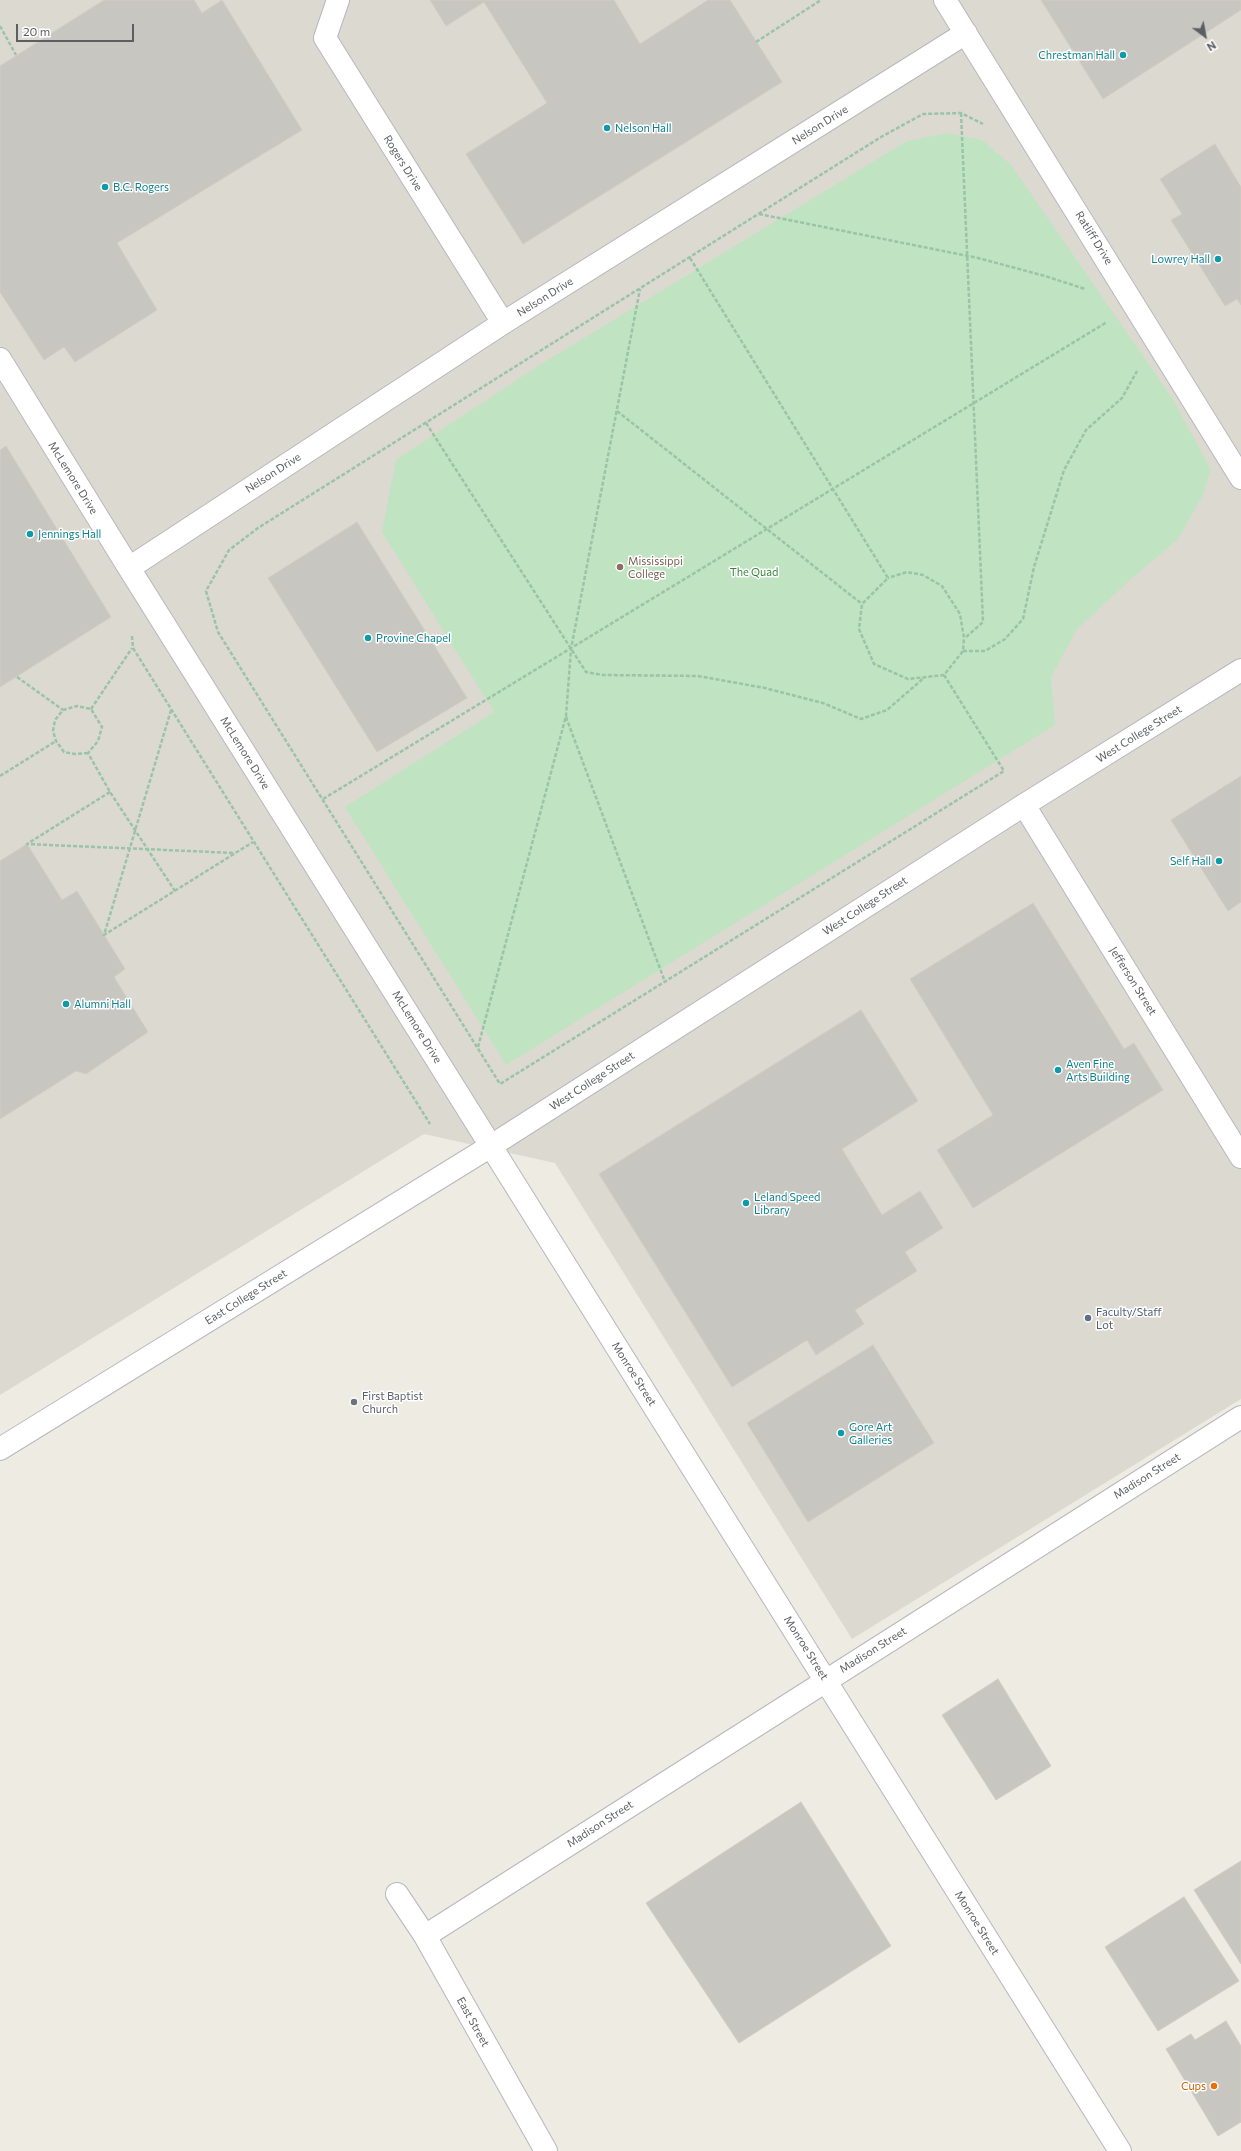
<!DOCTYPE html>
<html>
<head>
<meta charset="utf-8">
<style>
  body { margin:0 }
  #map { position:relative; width:1241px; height:2151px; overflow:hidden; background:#edebe2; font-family:Commissioner,sans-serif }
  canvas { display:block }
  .north { position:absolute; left:1185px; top:16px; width:40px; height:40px; -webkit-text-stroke:3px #fff; paint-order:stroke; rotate:148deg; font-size:11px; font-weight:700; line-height:16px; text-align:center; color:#5b5e62 }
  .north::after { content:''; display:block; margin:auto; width:14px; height:18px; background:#5b5e62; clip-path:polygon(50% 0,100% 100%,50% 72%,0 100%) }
  .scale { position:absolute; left:16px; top:24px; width:118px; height:18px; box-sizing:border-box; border:2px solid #5b5e62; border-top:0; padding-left:5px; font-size:12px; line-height:14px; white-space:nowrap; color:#5b5e62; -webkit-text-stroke:3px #fff; paint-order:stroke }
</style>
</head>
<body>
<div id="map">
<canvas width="1241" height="2151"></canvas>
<div class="north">N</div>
<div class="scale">20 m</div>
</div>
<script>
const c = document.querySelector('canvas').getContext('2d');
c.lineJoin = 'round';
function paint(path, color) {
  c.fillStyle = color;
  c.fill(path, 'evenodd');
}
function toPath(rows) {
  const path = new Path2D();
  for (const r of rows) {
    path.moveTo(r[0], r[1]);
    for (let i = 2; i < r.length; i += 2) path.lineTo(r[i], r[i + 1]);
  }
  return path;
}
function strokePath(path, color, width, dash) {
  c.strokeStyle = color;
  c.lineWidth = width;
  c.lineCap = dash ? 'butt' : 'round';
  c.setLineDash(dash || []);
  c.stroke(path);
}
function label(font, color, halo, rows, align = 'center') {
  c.font = font + ' Commissioner,sans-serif';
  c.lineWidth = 3;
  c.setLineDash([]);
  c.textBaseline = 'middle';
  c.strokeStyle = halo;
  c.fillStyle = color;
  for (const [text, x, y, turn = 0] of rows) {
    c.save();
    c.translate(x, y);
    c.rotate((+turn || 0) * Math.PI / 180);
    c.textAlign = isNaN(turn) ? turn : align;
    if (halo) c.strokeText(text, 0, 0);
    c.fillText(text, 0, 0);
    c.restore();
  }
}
const education = toPath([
  [0,0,1241,0,1241,1399,852,1639,555,1163,424,1134,0,1395]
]);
const green = toPath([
  [947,133,982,140,1011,165,1172,398,1211,470,1203,494,1178,539,1132,578,1077,629,1051,677,1055,725,506,1065,345,807,494,712,382,532,396,460,538,366,907,141]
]);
const building = toPath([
  [104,0,194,0,202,13,222,0,302,130,117,243,157,310,75,362,64,347,44,360,0,292,0,66,104,0],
  [430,0,614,0,640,44,708,0,730,0,782,82,523,244,466,154,547,103,484,2,446,26,430,0],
  [1041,0,1241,0,1241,10,1103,99,1041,0],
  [1215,144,1241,187,1241,305,1237,299,1225,306,1171,220,1182,214,1160,179,1215,144],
  [6,446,111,617,0,687,0,450,6,446],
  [357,522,467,698,377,752,268,578,357,522],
  [1241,776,1241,902,1228,911,1171,820,1241,776],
  [27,844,62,900,77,891,125,969,114,977,148,1032,86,1074,76,1071,0,1119,0,861,27,844],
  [1033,903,1124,1049,1134,1043,1163,1090,973,1208,937,1150,993,1115,910,979,1033,903],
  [861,1010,918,1101,842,1149,882,1215,920,1191,943,1228,905,1252,917,1271,855,1310,864,1324,816,1355,807,1340,732,1387,599,1174,861,1010],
  [873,1345,934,1443,808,1522,747,1423,873,1345],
  [998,1679,1051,1766,996,1800,942,1715,998,1679],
  [801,1802,891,1946,739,2043,646,1903,801,1802],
  [1241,1861,1241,1964,1194,1890,1241,1861],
  [1184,1897,1239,1981,1158,2031,1105,1947,1184,1897],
  [1226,2021,1241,2046,1241,2122,1218,2136,1166,2049,1191,2034,1195,2040,1226,2021]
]);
const path = toPath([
  [0,26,16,55],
  [756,42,821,0],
  [961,113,983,622,965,638],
  [759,214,978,258,1045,276,1085,289],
  [690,258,888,578,862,604,859,629,874,664,908,679,944,675,963,651,964,638,960,614,942,586,923,575,907,572,888,578],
  [617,411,862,604],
  [426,423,586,672,602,675,698,676,765,688,823,703,861,719,887,710,925,677],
  [132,636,133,648,430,1124],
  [963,651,985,651,1005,639,1023,619,1034,567,1064,470,1086,430,1122,398,1137,371],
  [944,675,1004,771,500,1084,218,632,206,591,229,550,258,528,881,137,923,114,961,113,983,124],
  [17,677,63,710],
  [91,709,132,648],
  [171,710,104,935,253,842],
  [566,717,665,982],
  [88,753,75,754,64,752,56,741,53,731,55,720,63,710,77,706,91,709,102,727,98,741,88,753,110,792,175,891],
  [0,776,56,741],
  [110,792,27,844,235,853],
  [323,799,1107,322],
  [478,1047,566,716,571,649,640,289]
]);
const street = toPath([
  [338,0,325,38,503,323],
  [945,0,1241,478],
  [0,359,129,568,1120,2151],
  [129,568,503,323,966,33],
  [1024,805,1241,1157],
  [397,1894,425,1936,546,2151],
  [425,1936,1241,1417]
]);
const secondary = toPath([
  [0,1449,491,1146,1024,805,1241,670]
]);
const markers = [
  [1123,55,4,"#0f9aa8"],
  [607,128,4,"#0f9aa8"],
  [105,187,4,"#0f9aa8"],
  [1218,259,4,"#0f9aa8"],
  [30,534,4,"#0f9aa8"],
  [620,567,4,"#8d6e63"],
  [368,638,4,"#0f9aa8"],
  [1219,861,4,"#0f9aa8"],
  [66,1004,4,"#0f9aa8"],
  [1058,1070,4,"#0f9aa8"],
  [746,1203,4,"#0f9aa8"],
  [1088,1318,4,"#5c6f8a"],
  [354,1402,4,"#6b7280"],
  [841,1433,4,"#0f9aa8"],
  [1214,2086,4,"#e8710a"]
];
const cultureNames = [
  ["Chrestman Hall",1115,55,"right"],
  ["Nelson Hall",615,128],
  ["B.C. Rogers",113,187],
  ["Lowrey Hall",1210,259,"right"],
  ["Jennings Hall",38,534],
  ["Provine Chapel",376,638],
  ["Self Hall",1211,861,"right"],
  ["Alumni Hall",74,1004],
  ["Aven Fine",1066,1064],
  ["Arts Building",1066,1077],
  ["Leland Speed",754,1197],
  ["Library",754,1210],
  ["Gore Art",849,1427],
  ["Galleries",849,1440]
];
const streetNames = [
  ["Nelson Drive",820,125,-32],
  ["Rogers Drive",403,163,58],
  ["Ratliff Drive",1094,238,58],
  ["Nelson Drive",545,297,-32],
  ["Nelson Drive",273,473,-33],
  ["McLemore Drive",73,478,58],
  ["West College Street",1139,734,-32],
  ["McLemore Drive",245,753,58],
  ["West College Street",865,906,-33],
  ["Jefferson Street",1133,981,58],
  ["McLemore Drive",417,1027,58],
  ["West College Street",592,1081,-33],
  ["East College Street",246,1297,-32],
  ["Monroe Street",634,1374,58],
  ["Madison Street",1147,1476,-32],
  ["Monroe Street",806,1648,58],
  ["Madison Street",873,1650,-32],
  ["Madison Street",600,1824,-33],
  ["Monroe Street",977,1923,58],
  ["East Street",473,2022,61]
];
const educationNames = [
  ["Mississippi",628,561],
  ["College",628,574]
];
const parkNames = [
  ["The Quad",754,572]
];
const serviceNames = [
  ["Faculty/Staff",1096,1312],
  ["Lot",1096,1325]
];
const worshipNames = [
  ["First Baptist",362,1396],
  ["Church",362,1409]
];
const foodNames = [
  ["Cups",1206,2086]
];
paint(education, '#dcdad0');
paint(green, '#c0e3c1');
paint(building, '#c8c6c0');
strokePath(building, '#d1cdc1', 1);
strokePath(street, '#b5b8bc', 24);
strokePath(secondary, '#b6b9be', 24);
strokePath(path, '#9ac3a7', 2.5, [4, 2]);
strokePath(street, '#fff', 22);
strokePath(secondary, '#fff', 22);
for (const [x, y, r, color] of markers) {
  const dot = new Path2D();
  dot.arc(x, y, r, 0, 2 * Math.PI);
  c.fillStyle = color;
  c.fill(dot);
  strokePath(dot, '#fff', 1.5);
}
label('11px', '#0d838f', '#fff', cultureNames, 'left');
label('11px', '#5b5e62', '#fff', streetNames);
label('11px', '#785e54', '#fff', educationNames, 'left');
label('11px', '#398340', '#fff', parkNames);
label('11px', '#4e5e75', '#fff', serviceNames, 'left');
label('11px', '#5b616d', '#fff', worshipNames, 'left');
label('11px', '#c56008', '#fff', foodNames, 'right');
</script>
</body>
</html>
